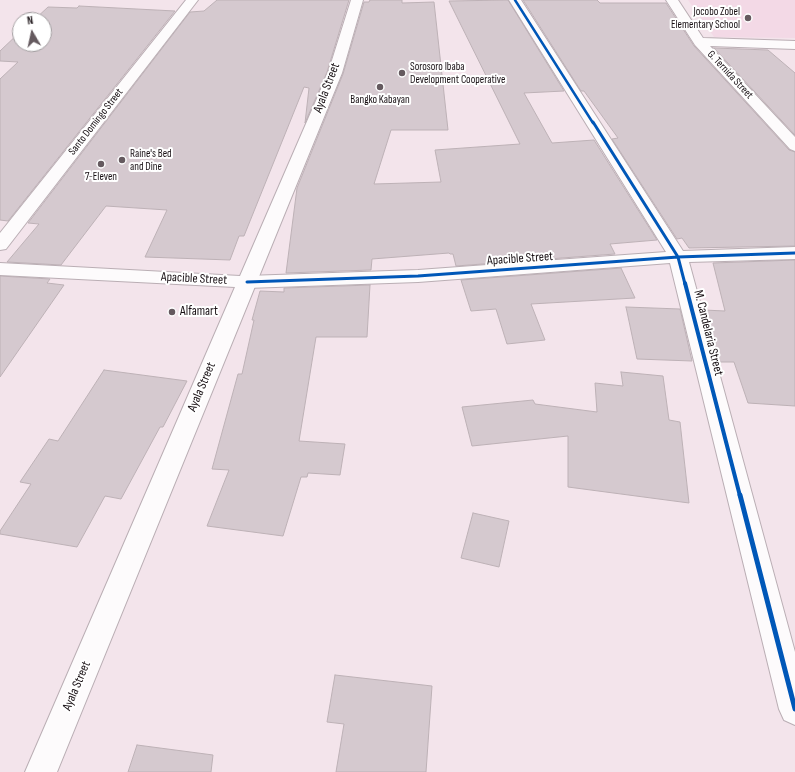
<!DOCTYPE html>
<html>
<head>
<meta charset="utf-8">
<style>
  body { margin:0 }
  #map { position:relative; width:795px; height:772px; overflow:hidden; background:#f3e4eb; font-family:"Sofia Sans Condensed",sans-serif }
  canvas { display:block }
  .north { position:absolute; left:12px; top:12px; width:40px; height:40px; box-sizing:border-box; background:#fff; border:1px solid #a39fa1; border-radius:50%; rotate:351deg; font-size:11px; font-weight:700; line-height:16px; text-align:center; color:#181014 }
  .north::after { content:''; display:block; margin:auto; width:14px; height:18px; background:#655a5f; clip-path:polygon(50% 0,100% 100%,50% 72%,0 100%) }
</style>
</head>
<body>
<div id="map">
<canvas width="795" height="772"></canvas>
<div class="north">N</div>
</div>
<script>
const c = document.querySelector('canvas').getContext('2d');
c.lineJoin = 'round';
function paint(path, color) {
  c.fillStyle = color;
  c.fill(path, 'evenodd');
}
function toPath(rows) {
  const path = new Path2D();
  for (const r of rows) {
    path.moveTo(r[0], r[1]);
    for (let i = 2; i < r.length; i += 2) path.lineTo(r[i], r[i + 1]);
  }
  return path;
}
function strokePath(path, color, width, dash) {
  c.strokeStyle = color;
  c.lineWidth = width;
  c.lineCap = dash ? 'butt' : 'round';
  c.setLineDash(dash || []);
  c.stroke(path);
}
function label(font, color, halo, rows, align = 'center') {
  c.font = font + ' "Sofia Sans Condensed",sans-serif';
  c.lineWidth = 4;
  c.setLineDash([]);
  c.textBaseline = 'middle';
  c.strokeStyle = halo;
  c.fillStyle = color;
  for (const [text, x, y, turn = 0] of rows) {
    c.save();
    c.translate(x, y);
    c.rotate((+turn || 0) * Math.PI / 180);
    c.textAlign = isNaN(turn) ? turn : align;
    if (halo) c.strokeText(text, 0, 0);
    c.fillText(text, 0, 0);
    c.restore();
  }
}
const built = toPath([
  [688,0,795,0,795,38,714,37]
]);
const building = toPath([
  [217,0,349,0,327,72,305,123,309,88,304,87,244,236,239,236,230,260,145,257,167,210,106,206,61,265,7,262,39,224,28,223,190,12,204,11,217,0],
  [370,0,402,0,402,3,434,2,448,130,391,130,374,184,441,182,435,150,520,144,449,1,508,0,564,91,524,93,552,143,594,140,657,240,610,244,615,254,456,266,453,254,450,254,449,253,372,259,371,270,286,273,297,188,343,74,364,2,369,2,370,0],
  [523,0,597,0,600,3,666,3,694,46,789,150,795,152,795,246,689,248,682,238,677,239,612,139,618,138,584,91,581,91,523,0],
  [79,6,175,11,8,221,0,220,0,79,18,62,0,61,0,51,20,32,20,44,44,44,44,20,34,20,48,7,77,8,79,6],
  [714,48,768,50,795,73,795,135,714,48],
  [795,260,795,406,748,403,734,362,718,362,704,310,725,311,713,263,795,260],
  [621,268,635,298,531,304,545,340,507,344,496,309,471,311,461,280,621,268],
  [0,276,50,279,47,283,64,285,0,377,0,276],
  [370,285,367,337,316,337,299,441,345,444,340,475,308,473,307,477,301,477,283,536,207,526,229,470,212,469,238,374,242,374,254,320,252,320,260,291,284,292,284,288,370,285],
  [626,307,680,309,692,361,637,359,626,307],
  [104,370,187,381,163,427,160,427,121,499,105,496,77,547,0,534,0,531,31,484,20,482,49,439,58,441,104,370],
  [621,372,663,376,669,420,680,422,689,503,568,487,568,436,472,446,462,407,533,400,535,404,597,412,595,383,623,386,621,372],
  [473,513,509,521,499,567,461,558,473,513],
  [335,675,432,686,426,772,336,772,344,724,327,722,335,675],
  [137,745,213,755,211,772,128,772,137,745]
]);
const minor = toPath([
  [509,0,521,0,683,251,795,247,795,259,689,262,795,652,795,725,784,720,779,709,670,263,418,282,247,288,240,286,237,282,240,278,247,276,418,270,666,252,509,0],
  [666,0,678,0,703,38,795,41,795,49,710,46,795,137,795,151,790,149,695,45,666,0]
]);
const major = toPath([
  [186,0,198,0,6,249,0,250,0,233,186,0],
  [351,0,363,0,342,73,57,772,25,772,235,287,0,275,0,263,240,276,328,73,351,0]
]);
const cyclewayFar3 = toPath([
  [515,0,593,123]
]);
const cyclewayFar2 = toPath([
  [593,122,678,257,685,284],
  [247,282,418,276,678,257,795,253]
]);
const cyclewayFar1 = toPath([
  [685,283,740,496]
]);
const cycleway = toPath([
  [740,495,795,709]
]);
const markers = [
  [748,18,4,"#655a5f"],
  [402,73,4,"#655a5f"],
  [380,87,4,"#655a5f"],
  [122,160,4,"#655a5f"],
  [101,164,4,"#655a5f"],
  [172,312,4,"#655a5f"]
];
const farPoinames = [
  ["Jocobo Zobel",740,12,"right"],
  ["Elementary School",740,25,"right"],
  ["Sorosoro Ibaba",410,67],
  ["Development Cooperative",410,80],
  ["Bangko Kabayan",380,100,"center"],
  ["Raine's Bed",130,154],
  ["and Dine",130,167],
  ["7-Eleven",101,177,"center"]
];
const farStreetnames = [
  ["G. Ternida Street",730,75,47],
  ["Santo Domingo Street",96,122,-52]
];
const streetNames = [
  ["Ayala Street",327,88,-69],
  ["Apacible Street",520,259,-4],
  ["Apacible Street",194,279,3],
  ["M. Candelaria Street",708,333,76],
  ["Ayala Street",202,387,-67],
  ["Ayala Street",77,686,-67]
];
const poiNames = [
  ["Alfamart",180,312]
];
paint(built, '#f3d9e6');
paint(building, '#d5c9cf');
strokePath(building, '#bdb1b6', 1);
strokePath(minor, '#baaeb4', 2);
strokePath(major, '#baaeb4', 2);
paint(minor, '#fdfbfc');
paint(major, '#fdfbfc');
strokePath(cyclewayFar3, '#0057b8', 2.5);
strokePath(cyclewayFar2, '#0057b8', 3);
strokePath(cyclewayFar1, '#0057b8', 4);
strokePath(cycleway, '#0057b8', 5);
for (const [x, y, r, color] of markers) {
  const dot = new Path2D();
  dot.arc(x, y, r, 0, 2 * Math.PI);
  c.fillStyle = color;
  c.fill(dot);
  strokePath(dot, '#fff', 1.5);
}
label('11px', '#181014', '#fff', farPoinames, 'left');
label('11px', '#181014', '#fff', farStreetnames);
label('13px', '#181014', '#fff', streetNames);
label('13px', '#181014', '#fff', poiNames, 'left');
</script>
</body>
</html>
